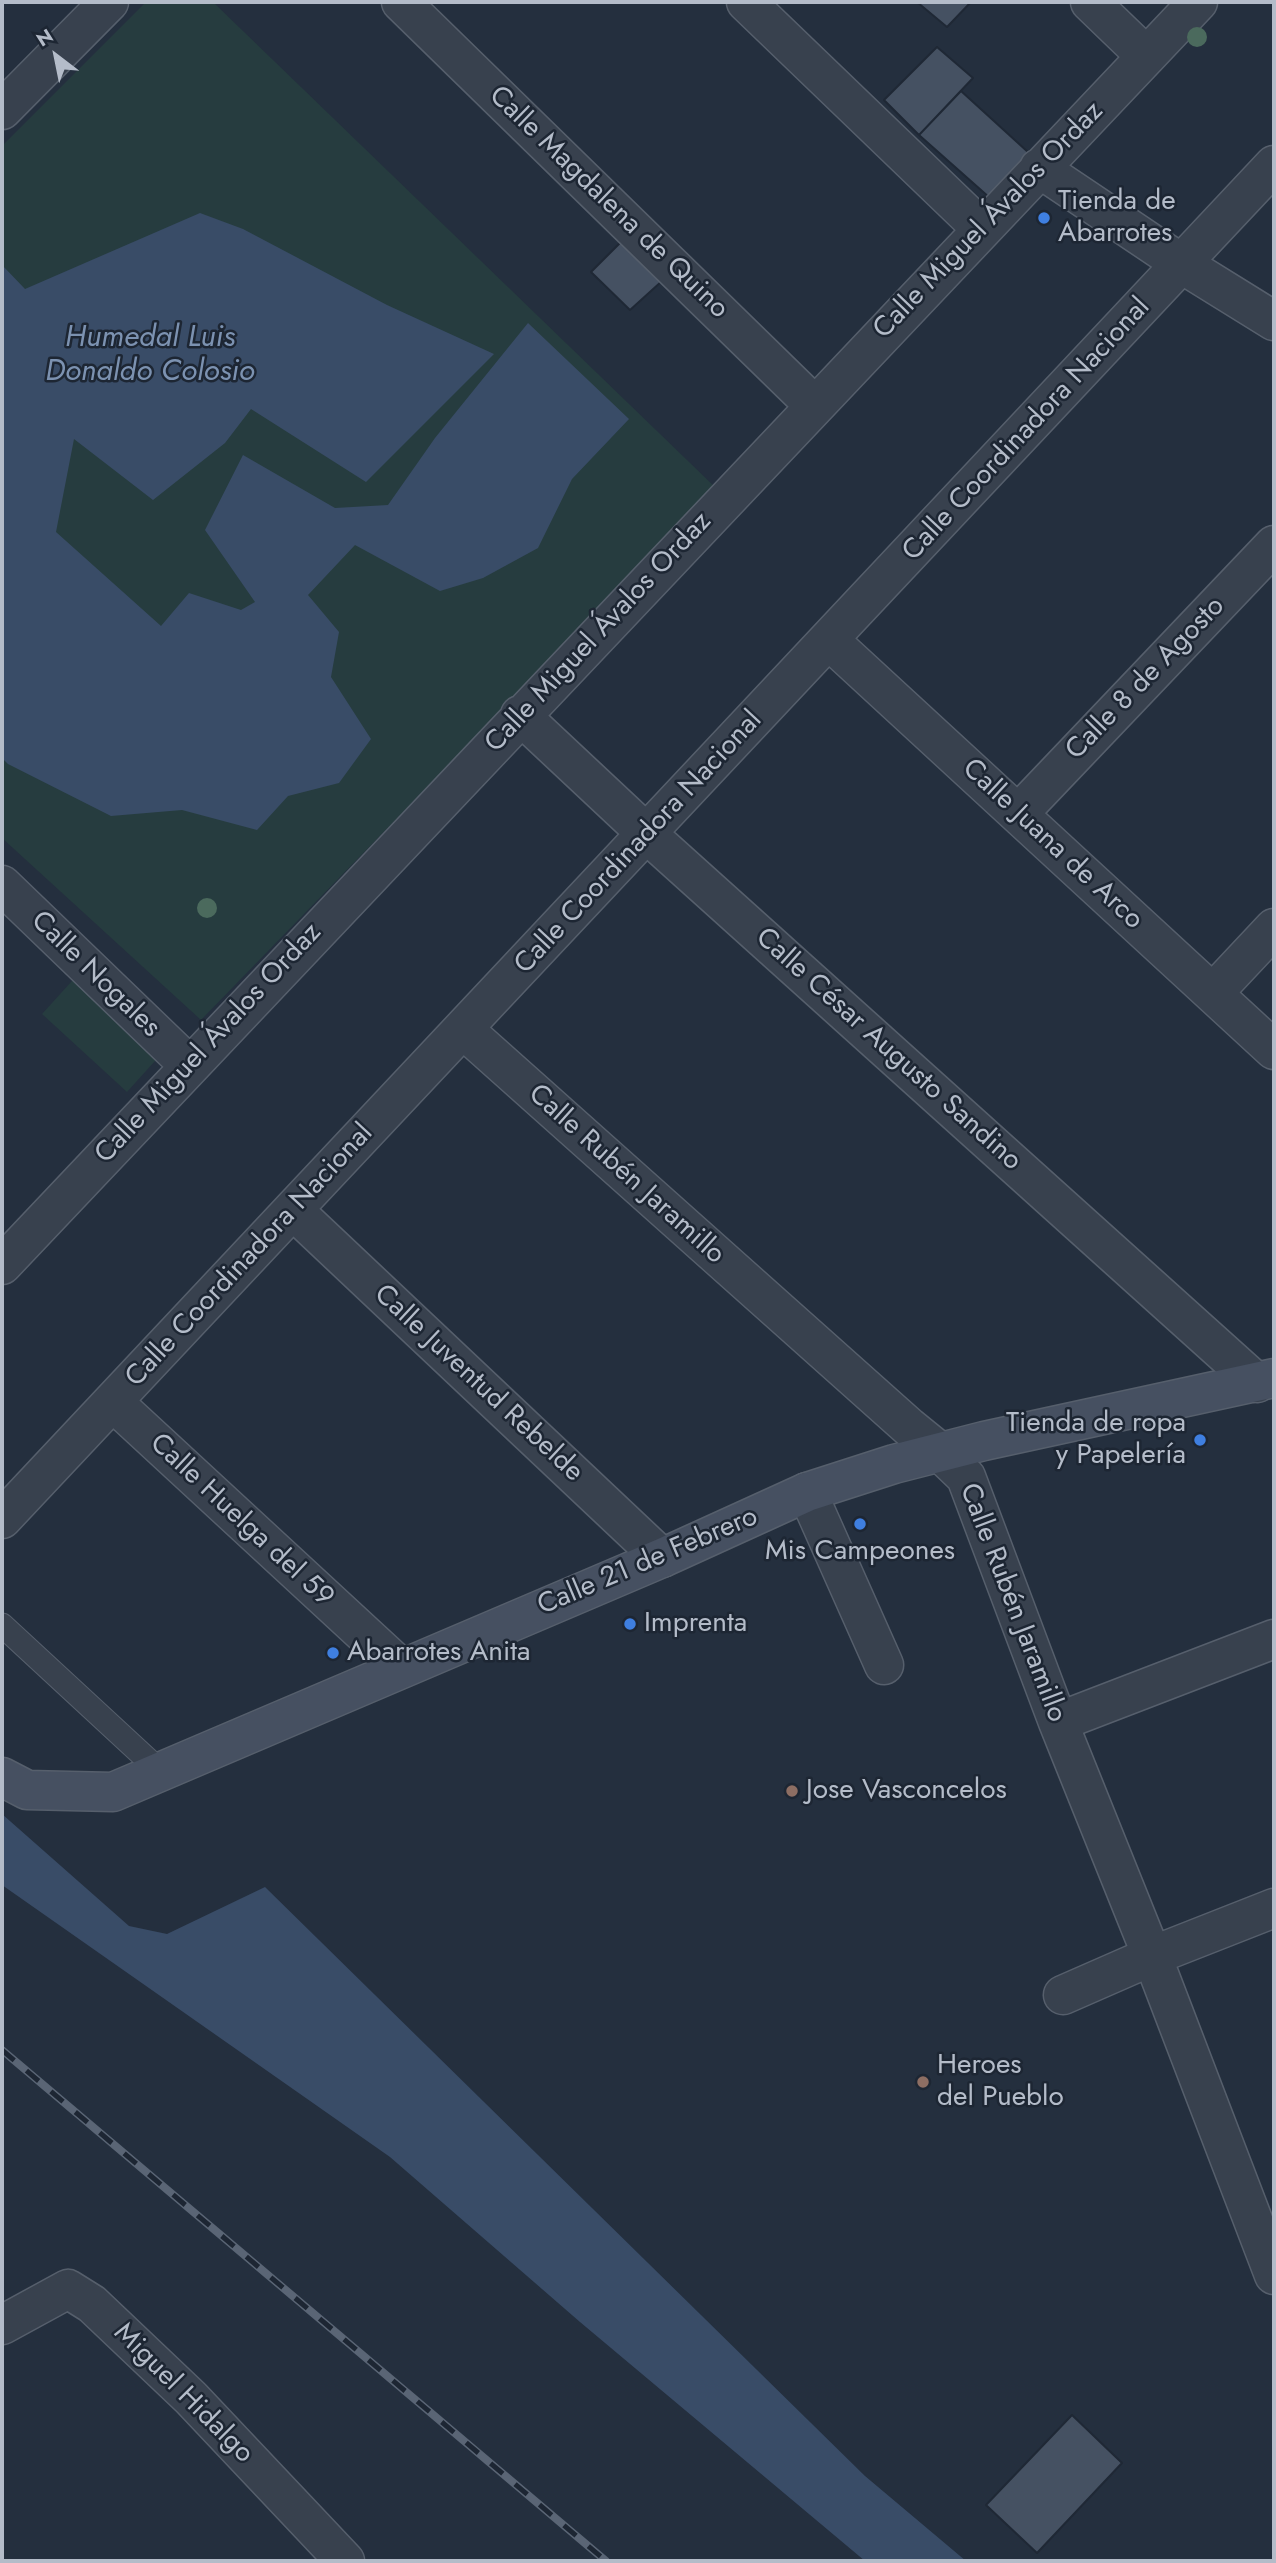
<!DOCTYPE html>
<html>
<head>
<meta charset="utf-8">
<style>
  body { margin:0 }
  #map { position:relative; width:1276px; height:2563px; overflow:hidden; background:#242f3e; font-family:Jost,sans-serif }
  canvas { display:block }
  .frame { position:absolute; inset:0; border:4px solid #b4bcc9; pointer-events:none }
  .north { position:absolute; left:21px; top:21px; width:70px; height:70px; -webkit-text-stroke:5px #1d2633; paint-order:stroke; rotate:328deg; font-size:19px; font-weight:700; line-height:28px; text-align:center; color:#b4bcc9 }
  .north::after { content:''; display:block; margin:auto; width:24px; height:32px; background:#b4bcc9; clip-path:polygon(50% 0,100% 100%,50% 72%,0 100%) }
</style>
</head>
<body>
<div id="map">
<canvas width="1276" height="2563"></canvas>
<div class="frame"></div>
<div class="north">N</div>
</div>
<script>
const c = document.querySelector('canvas').getContext('2d');
c.lineJoin = 'round';
function paint(path, color) {
  c.fillStyle = color;
  c.fill(path, 'evenodd');
}
function toPath(rows) {
  const path = new Path2D();
  for (const r of rows) {
    path.moveTo(r[0], r[1]);
    for (let i = 2; i < r.length; i += 2) path.lineTo(r[i], r[i + 1]);
  }
  return path;
}
function strokePath(path, color, width, dash) {
  c.strokeStyle = color;
  c.lineWidth = width;
  c.lineCap = dash ? 'butt' : 'round';
  c.setLineDash(dash || []);
  c.stroke(path);
}
function label(font, color, halo, rows, align = 'center') {
  c.font = font + ' Jost,sans-serif';
  c.lineWidth = 5;
  c.setLineDash([]);
  c.textBaseline = 'middle';
  c.strokeStyle = halo;
  c.fillStyle = color;
  for (const [text, x, y, turn = 0] of rows) {
    c.save();
    c.translate(x, y);
    c.rotate((+turn || 0) * Math.PI / 180);
    c.textAlign = isNaN(turn) ? turn : align;
    if (halo) c.strokeText(text, 0, 0);
    c.fillText(text, 0, 0);
    c.restore();
  }
}
const green = toPath([
  [146,2,213,2,717,489,201,1020,2,838,2,146],
  [81,971,164,1051,127,1092,42,1014]
]);
const water = toPath([
  [200,213,243,229,387,305,494,354,366,482,251,409,225,443,153,500,74,439,56,532,161,626,189,593,241,610,255,602,205,530,243,455,335,508,388,505,435,438,528,323,629,419,572,479,538,548,483,578,440,591,355,545,308,595,339,632,331,677,371,739,339,783,288,796,257,830,182,810,111,816,8,764,2,758,2,265,25,289],
  [2,1814,129,1926,167,1934,265,1887,865,2476,966,2561,865,2561,580,2322,390,2157,2,1885]
]);
const building = toPath([
  [917,2,971,2,947,27,917,2],
  [937,47,973,78,919,135,884,100,937,47],
  [961,91,1029,153,990,198,919,135,961,91],
  [622,241,662,281,630,310,591,272,622,241],
  [1072,2415,1122,2463,1037,2553,986,2505,1072,2415]
]);
const lane = toPath([
  [2,1625,161,1772]
]);
const street = toPath([
  [401,2,814,405],
  [746,2,982,229],
  [1090,2,1146,56],
  [2,110,109,2],
  [1039,168,1182,264,1274,321],
  [830,641,1274,1050],
  [520,715,647,834,1257,1383],
  [1018,814,1274,545],
  [2,885,189,1065],
  [1213,993,1274,928],
  [463,1029,909,1427,941,1453,966,1477,1058,1722,1152,1956,1274,2275],
  [293,1210,662,1558],
  [2,1265,1198,2],
  [113,1402,401,1668],
  [807,1492,884,1665],
  [2,1519,1274,165],
  [1058,1722,1274,1639],
  [1063,1995,1152,1956,1274,1908],
  [2,2325,68,2289,92,2304,191,2398,345,2561]
]);
const secondary = toPath([
  [2,1777,27,1790,113,1792,662,1558,807,1492,894,1464,984,1441,1274,1378]
]);
const rail = toPath([
  [2,2050,606,2561]
]);
const trees = [
  [1197,37],
  [207,908]
];
const markers = [
  [1044,218,7,"#3f7fe0"],
  [1200,1440,7,"#3f7fe0"],
  [860,1524,7,"#3f7fe0"],
  [630,1624,7,"#3f7fe0"],
  [333,1653,7,"#3f7fe0"],
  [792,1791,7,"#8d6e63"],
  [923,2082,7,"#8d6e63"]
];
const poiNames = [
  ["Tienda de",1058,202],
  ["Abarrotes",1058,234],
  ["Tienda de ropa",1186,1424,"right"],
  ["y Papelería",1186,1456,"right"],
  ["Mis Campeones",860,1552,"center"],
  ["Imprenta",644,1624],
  ["Abarrotes Anita",347,1653],
  ["Jose Vasconcelos",806,1791],
  ["Heroes",937,2066],
  ["del Pueblo",937,2098]
];
const streetNames = [
  ["Calle Magdalena de Quino",608,203,44],
  ["Calle Miguel Ávalos Ordaz",989,221,-46],
  ["Calle Coordinadora Nacional",1027,430,-47],
  ["Calle Miguel Ávalos Ordaz",599,633,-47],
  ["Calle 8 de Agosto",1146,679,-46],
  ["Calle Coordinadora Nacional",639,843,-47],
  ["Calle Juana de Arco",1052,845,43],
  ["Calle Nogales",95,975,44],
  ["Calle Miguel Ávalos Ordaz",209,1044,-47],
  ["Calle César Augusto Sandino",888,1050,42],
  ["Calle Rubén Jaramillo",626,1175,42],
  ["Calle Coordinadora Nacional",250,1256,-47],
  ["Calle Juventud Rebelde",478,1384,43],
  ["Calle Huelga del 59",241,1521,43],
  ["Calle 21 de Febrero",648,1562,-23],
  ["Calle Rubén Jaramillo",1012,1603,69],
  ["Miguel Hidalgo",183,2394,45]
];
const waterNames = [
  ["Humedal Luis",150,339],
  ["Donaldo Colosio",150,373]
];
paint(green, '#263c3f');
paint(water, '#394c67');
paint(building, '#455162');
strokePath(building, '#1f2835', 2);
strokePath(lane, '#565f6c', 25);
strokePath(street, '#565f6c', 41);
strokePath(secondary, '#565f6c', 41);
strokePath(lane, '#38414e', 23);
strokePath(street, '#38414e', 38);
strokePath(secondary, '#465061', 38);
strokePath(rail, '#5a6575', 8);
strokePath(rail, '#1d2633', 5, [16]);
c.fillStyle = '#4b6a5d';
for (const [x, y] of trees) {
  c.beginPath();
  c.arc(x, y, 10, 0, 2 * Math.PI);
  c.fill();
}
for (const [x, y, r, color] of markers) {
  const dot = new Path2D();
  dot.arc(x, y, r, 0, 2 * Math.PI);
  c.fillStyle = color;
  c.fill(dot);
  strokePath(dot, '#1d2633', 2.5);
}
label('28px', '#b4bcc9', '#1d2633', poiNames, 'left');
label('28px', '#b4bcc9', '#1d2633', streetNames);
label('italic 30px', '#7c92b1', '#1d2633', waterNames);
</script>
</body>
</html>
